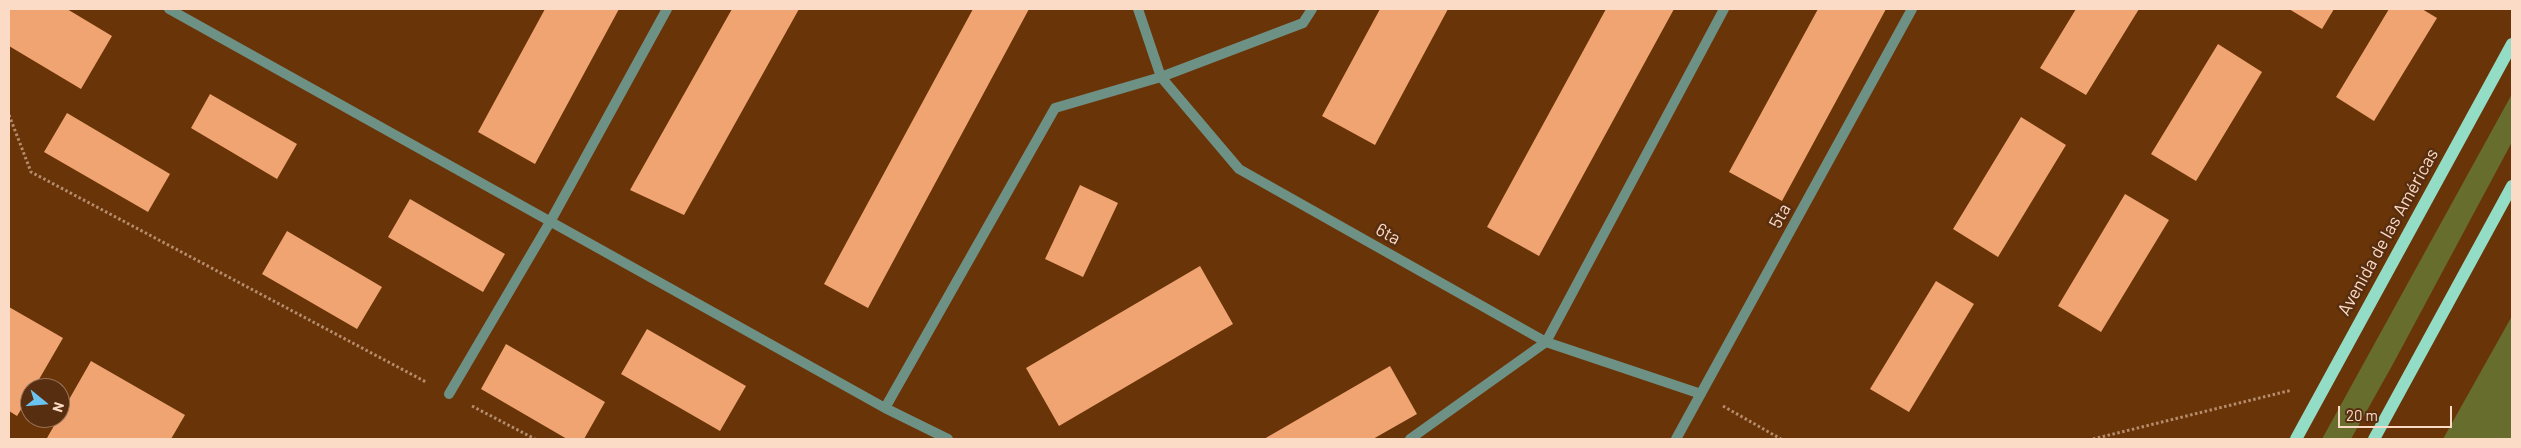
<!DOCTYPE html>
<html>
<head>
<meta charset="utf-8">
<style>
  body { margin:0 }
  #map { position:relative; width:2521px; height:448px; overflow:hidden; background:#693407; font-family:Barlow,sans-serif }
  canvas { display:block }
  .frame { position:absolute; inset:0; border:10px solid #fbdac6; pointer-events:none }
  .north { position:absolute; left:20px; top:378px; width:50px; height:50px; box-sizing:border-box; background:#572e0f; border:1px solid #997358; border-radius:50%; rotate:107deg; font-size:14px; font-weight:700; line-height:20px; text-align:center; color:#fbdac6 }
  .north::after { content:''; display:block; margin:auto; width:18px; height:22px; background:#6bc3f2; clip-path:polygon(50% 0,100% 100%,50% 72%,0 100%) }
  .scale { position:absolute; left:2338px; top:406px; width:114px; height:22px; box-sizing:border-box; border:2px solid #fbdac6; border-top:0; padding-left:6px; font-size:15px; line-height:18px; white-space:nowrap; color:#fbdac6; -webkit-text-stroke:4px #572e0f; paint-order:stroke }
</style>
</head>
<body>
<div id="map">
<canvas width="2521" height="448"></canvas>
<div class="frame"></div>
<div class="north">N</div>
<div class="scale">20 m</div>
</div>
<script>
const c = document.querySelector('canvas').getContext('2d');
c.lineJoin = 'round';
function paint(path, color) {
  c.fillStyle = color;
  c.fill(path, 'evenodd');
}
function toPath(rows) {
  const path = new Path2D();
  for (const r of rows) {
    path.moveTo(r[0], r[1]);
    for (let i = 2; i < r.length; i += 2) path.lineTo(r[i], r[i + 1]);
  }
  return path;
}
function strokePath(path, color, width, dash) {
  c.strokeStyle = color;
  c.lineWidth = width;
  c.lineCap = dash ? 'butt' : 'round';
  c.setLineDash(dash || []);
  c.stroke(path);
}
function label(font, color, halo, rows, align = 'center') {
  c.font = font + ' Barlow,sans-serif';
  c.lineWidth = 5;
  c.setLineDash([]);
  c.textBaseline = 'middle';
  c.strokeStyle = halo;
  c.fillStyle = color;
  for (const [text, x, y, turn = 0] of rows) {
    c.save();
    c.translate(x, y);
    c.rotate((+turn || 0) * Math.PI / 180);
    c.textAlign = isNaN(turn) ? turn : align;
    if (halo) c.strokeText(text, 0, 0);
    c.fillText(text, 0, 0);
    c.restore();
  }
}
const green = toPath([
  [2512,94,2512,142,2393,364,2351,439,2322,439],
  [2512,316,2512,439,2443,439]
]);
const building = toPath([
  [9,9,67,9,112,36,81,89,9,46],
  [545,9,619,9,535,164,478,132],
  [732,9,799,9,684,215,630,190],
  [973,9,1029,9,868,308,824,284],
  [1380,9,1448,9,1375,145,1322,116],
  [1606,9,1674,9,1539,256,1487,227],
  [1818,9,1886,9,1782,201,1729,172],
  [2076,9,2139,9,2086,95,2040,68],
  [2289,9,2334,9,2322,29],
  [2389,9,2422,9,2437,18,2374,121,2336,97],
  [2218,44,2262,72,2196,181,2151,154],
  [210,94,297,144,277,179,191,128],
  [67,113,170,174,148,212,44,152],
  [2021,117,2066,145,1998,257,1953,229],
  [1080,185,1118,203,1083,277,1045,259],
  [2125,194,2169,220,2101,332,2058,306],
  [410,199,505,254,483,292,388,237],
  [287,231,382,287,357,329,262,274],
  [1200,266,1233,324,1059,426,1026,368],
  [1936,281,1974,304,1909,412,1870,389],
  [9,307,63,338,34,388,30,388,30,395,17,416,9,411],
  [647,329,746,386,720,431,621,374],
  [506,344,605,402,584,439,567,439,481,389],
  [91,361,185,415,171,439,47,438],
  [1390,366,1417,414,1373,439,1264,439]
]);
const path = toPath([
  [9,115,31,172,426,382],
  [472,406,535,439],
  [1723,406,1781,439],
  [2093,439,2292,390]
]);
const minor = toPath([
  [169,9,885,408,948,439],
  [1138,9,1161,77,1239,169,1546,342,1701,394],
  [449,394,550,222,667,9],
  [885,408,1055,108,1161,77,1303,23,1312,9],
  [1410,439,1546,342,1724,9],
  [1676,439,1912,9]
]);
const primary = toPath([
  [2296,439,2512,44],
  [2374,439,2512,186]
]);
const streetNames = [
  ["5ta",1780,216,-61],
  ["Avenida de las Américas",2388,232,-61],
  ["6ta",1388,234,29]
];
paint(green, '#676d2c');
paint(building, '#f0a471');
strokePath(path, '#b68c6c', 3, [2.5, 2.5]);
strokePath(minor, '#6e9186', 10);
strokePath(primary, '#93dcc6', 12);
label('18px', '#fbdac6', '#572e0f', streetNames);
</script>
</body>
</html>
